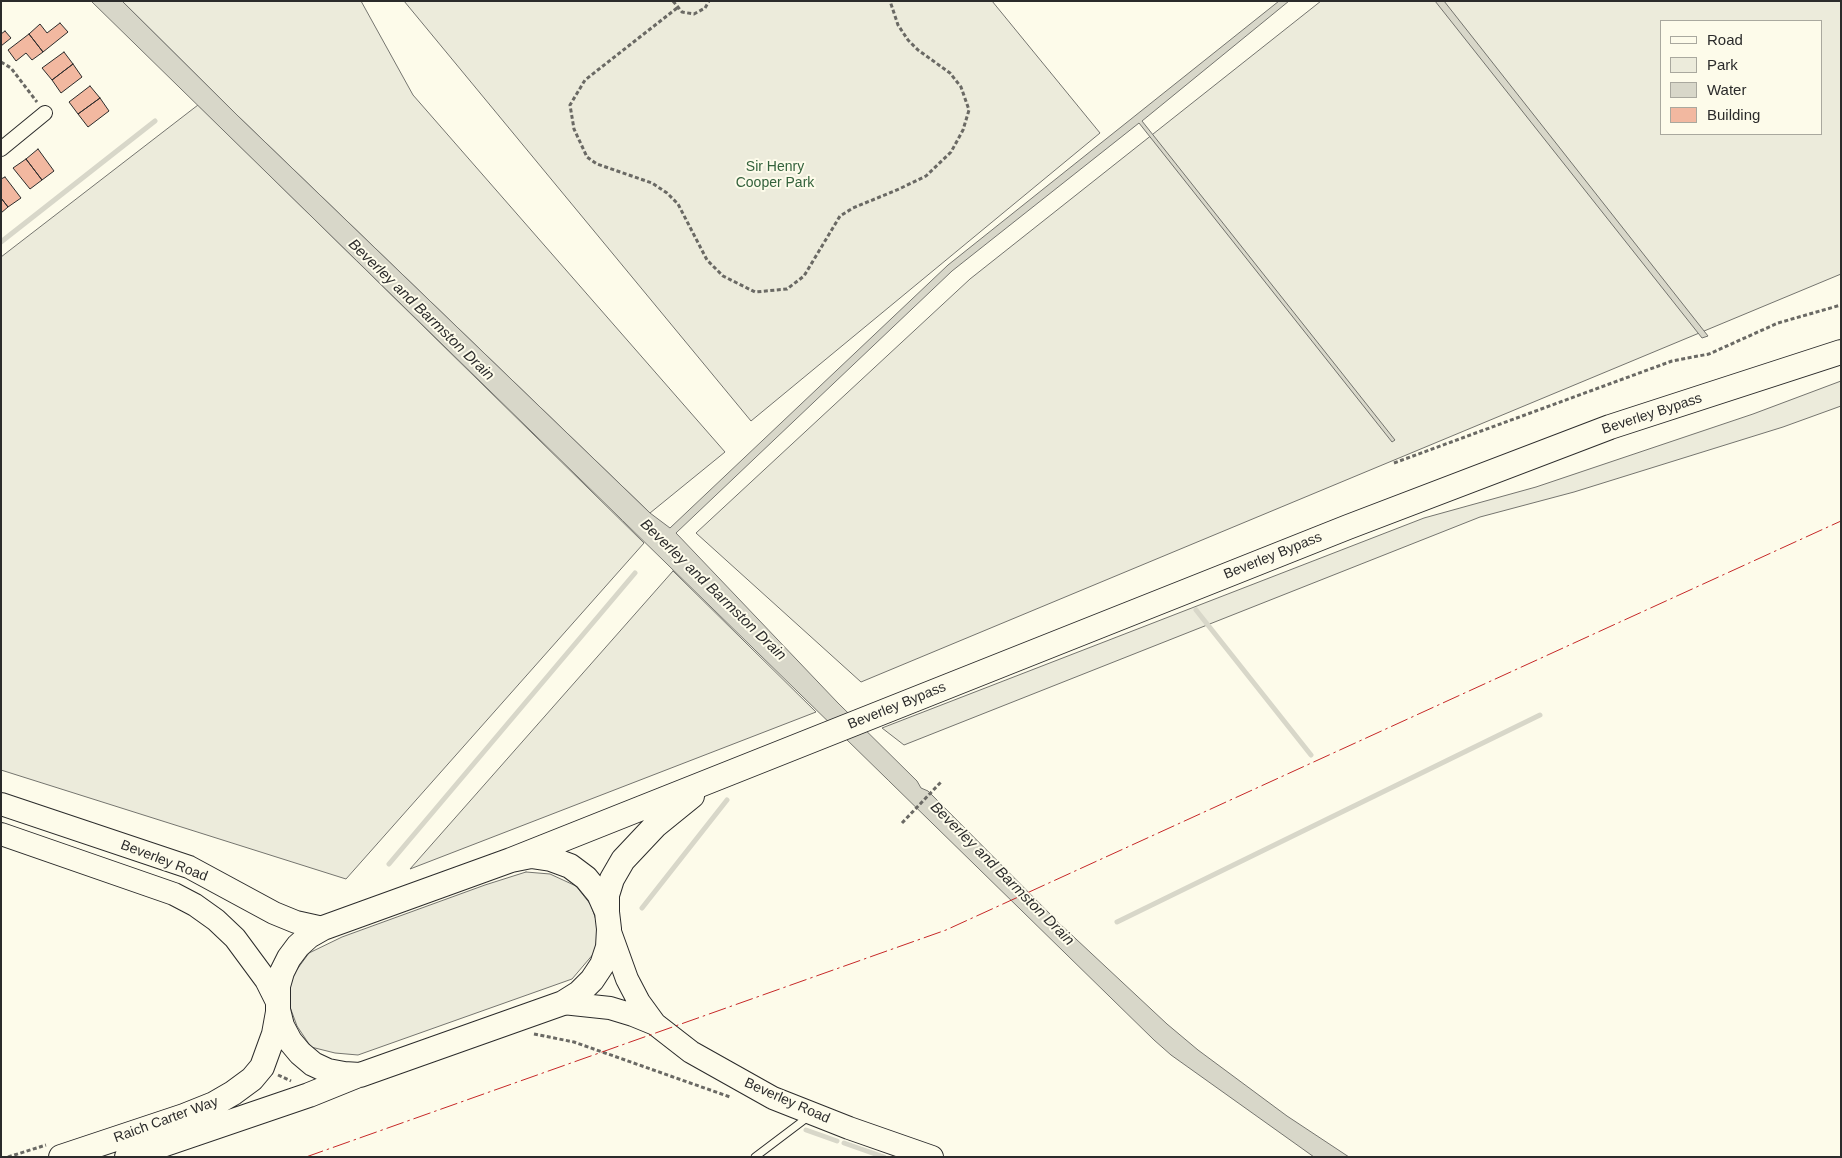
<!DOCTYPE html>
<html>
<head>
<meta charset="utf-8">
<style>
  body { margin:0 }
  #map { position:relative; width:1842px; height:1158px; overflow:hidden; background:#fdfbea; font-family:Arial,sans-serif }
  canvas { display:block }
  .frame { position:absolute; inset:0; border:2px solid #2b2b2b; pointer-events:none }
  .legend { position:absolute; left:1660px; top:20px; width:162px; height:115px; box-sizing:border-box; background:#fdfbea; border:1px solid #a9a89e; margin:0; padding:6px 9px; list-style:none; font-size:15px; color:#2b2b2b }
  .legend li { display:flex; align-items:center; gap:10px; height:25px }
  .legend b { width:25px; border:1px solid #a9a89e }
</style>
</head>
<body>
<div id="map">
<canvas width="1842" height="1158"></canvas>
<div class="frame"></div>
<ul class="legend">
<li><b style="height:6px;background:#fdfbea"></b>Road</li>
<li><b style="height:14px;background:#ecebdb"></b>Park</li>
<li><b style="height:14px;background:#d8d7c9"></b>Water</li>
<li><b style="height:14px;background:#f2b8a0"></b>Building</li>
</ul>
</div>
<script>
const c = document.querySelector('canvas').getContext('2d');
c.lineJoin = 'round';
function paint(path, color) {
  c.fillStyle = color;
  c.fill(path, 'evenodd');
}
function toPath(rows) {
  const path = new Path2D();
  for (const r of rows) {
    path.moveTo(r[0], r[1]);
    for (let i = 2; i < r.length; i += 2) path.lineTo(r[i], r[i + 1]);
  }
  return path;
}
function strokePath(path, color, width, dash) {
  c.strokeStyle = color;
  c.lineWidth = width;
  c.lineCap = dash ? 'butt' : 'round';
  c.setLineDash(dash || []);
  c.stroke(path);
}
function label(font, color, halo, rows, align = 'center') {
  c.font = font + ' Arial,sans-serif';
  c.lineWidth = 4;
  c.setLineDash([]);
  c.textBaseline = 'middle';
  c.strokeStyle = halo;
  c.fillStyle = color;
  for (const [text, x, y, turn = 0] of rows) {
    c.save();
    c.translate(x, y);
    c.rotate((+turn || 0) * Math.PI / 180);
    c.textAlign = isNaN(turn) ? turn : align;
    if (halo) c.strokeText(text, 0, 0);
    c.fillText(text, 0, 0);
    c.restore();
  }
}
const green = toPath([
  [122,1,361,1,413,95,725,452,650,513,238,116,122,1],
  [404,1,992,1,1100,133,751,421,404,1],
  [1321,1,1841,1,1841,274,861,682,696,533,970,279,1321,1],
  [1661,21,1821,21,1821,134,1661,134,1661,21],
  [198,105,644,543,346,879,1,770,1,257,198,105],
  [1841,381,1841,406,1783,427,1574,492,1480,517,904,745,882,728,1424,518,1536,487,1753,414,1841,381],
  [673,571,816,712,410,869,673,571],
  [526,872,550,874,576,886,591,905,599,929,595,952,572,979,358,1055,335,1053,311,1047,297,1026,290,1007,290,979,309,953,342,937,485,885,526,872]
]);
const water = toPath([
  [91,1,122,1,238,116,650,513,670,528,948,265,1279,1,1289,1,1142,121,1395,440,1392,442,1139,123,952,271,676,533,838,703,917,781,921,788,928,791,1061,925,1167,1024,1198,1050,1287,1116,1349,1157,1314,1157,1171,1055,1154,1040,91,1],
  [1435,1,1444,1,1708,336,1702,338,1435,1]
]);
const stream = toPath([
  [1,242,155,121],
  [1196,610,1311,755],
  [389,864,635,573],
  [642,908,727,800],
  [1117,922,1540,715],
  [806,1130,837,1141],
  [844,1143,884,1157]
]);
const building = toPath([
  [60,23,68,32,43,52,29,34,40,24,47,33,60,23],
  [5,31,11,38,1,46,1,34,5,31],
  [29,34,43,52,32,60,26,53,16,61,8,50,29,34],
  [64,52,73,64,52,80,42,68,64,52],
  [73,64,82,77,61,93,52,80,73,64],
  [90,86,100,98,78,114,69,102,90,86],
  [100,98,109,111,88,127,78,114,100,98],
  [38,149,54,171,42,180,26,159,38,149],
  [26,159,42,180,30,189,13,168,26,159],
  [5,177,21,198,8,207,1,198,1,179,5,177],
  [1,198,8,207,1,213,1,198]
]);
const path = toPath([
  [673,1,682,12,694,14,705,8,709,1],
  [677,8,585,80,570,105,574,129,587,157,597,164,652,183,667,193,678,204,707,260,723,276,755,292,787,289,804,276,840,216,853,208,899,189,926,176,951,152,963,130,969,110,961,87,950,73,918,50,908,40,898,25,890,1],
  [1,62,11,68,37,102],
  [1394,463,1672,361,1709,354,1778,323,1841,305],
  [902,823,941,782],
  [534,1034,574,1042,730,1097],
  [278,1075,291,1081],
  [8,1157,46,1145]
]);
const service = toPath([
  [755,1157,808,1117]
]);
const minor = toPath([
  [1,149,45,113]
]);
const primary = toPath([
  [1,804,189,867,274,913,296,922,323,928],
  [1,834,174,894,195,905,216,920,235,938,266,980,277,1002],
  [609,929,627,979,639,1002,655,1024],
  [563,1003,610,1008,633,1015,655,1024,691,1052,773,1098,849,1128,932,1157]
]);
const trunk = toPath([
  [531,856,551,859,570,866,586,878,599,894,607,912,609,929,608,947,602,965,592,980,579,993,563,1003,360,1075,344,1074,328,1071,313,1064,300,1053,290,1041,282,1026,278,1010,278,986,282,972,289,958,298,946,309,936,323,928,511,860,531,856],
  [511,860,1348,527,1610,427,1841,352],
  [607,912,607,895,612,879,623,860,655,826,692,796],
  [61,1157,184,1116,214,1104,233,1093,252,1079,262,1067,274,1034,278,1012],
  [127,1157,309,1095,356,1076]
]);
const power = toPath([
  [306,1157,946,930,1841,521]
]);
const parkNames = [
  ["Sir Henry",775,167],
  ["Cooper Park",775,183]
];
const streetNames = [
  ["Beverley Bypass",1652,414,-18],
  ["Beverley Bypass",1273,556,-22],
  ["Beverley Bypass",897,706,-22],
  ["Beverley Road",164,861,21],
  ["Beverley Road",787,1101,24],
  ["Raich Carter Way",166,1120,-20]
];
const waterNames = [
  ["Beverley and Barmston Drain",421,310,44],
  ["Beverley and Barmston Drain",713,590,44],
  ["Beverley and Barmston Drain",1002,874,45]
];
paint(green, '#ecebdb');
strokePath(green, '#74746e', 1);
paint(water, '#d8d7c9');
strokePath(water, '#74746e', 1);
strokePath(stream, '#d8d7c9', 5);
paint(building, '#f2b8a0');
strokePath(building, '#2b2b2b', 1);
strokePath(service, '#2b2b2b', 9);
strokePath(minor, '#2b2b2b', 16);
strokePath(primary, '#2b2b2b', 24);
strokePath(trunk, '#2b2b2b', 26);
strokePath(path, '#6a6964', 3, [4, 2.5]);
strokePath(service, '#fdfbea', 7);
strokePath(minor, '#fdfbea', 14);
strokePath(primary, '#fdfbea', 22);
strokePath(trunk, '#fdfbea', 24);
strokePath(power, '#c62828', 1, [18, 4, 2.5, 4]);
label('14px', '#34623c', '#fdfbea', parkNames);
label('14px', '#2b2b2b', '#fdfbea', streetNames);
label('italic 15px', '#2b2b2b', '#fdfbea', waterNames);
</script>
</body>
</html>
